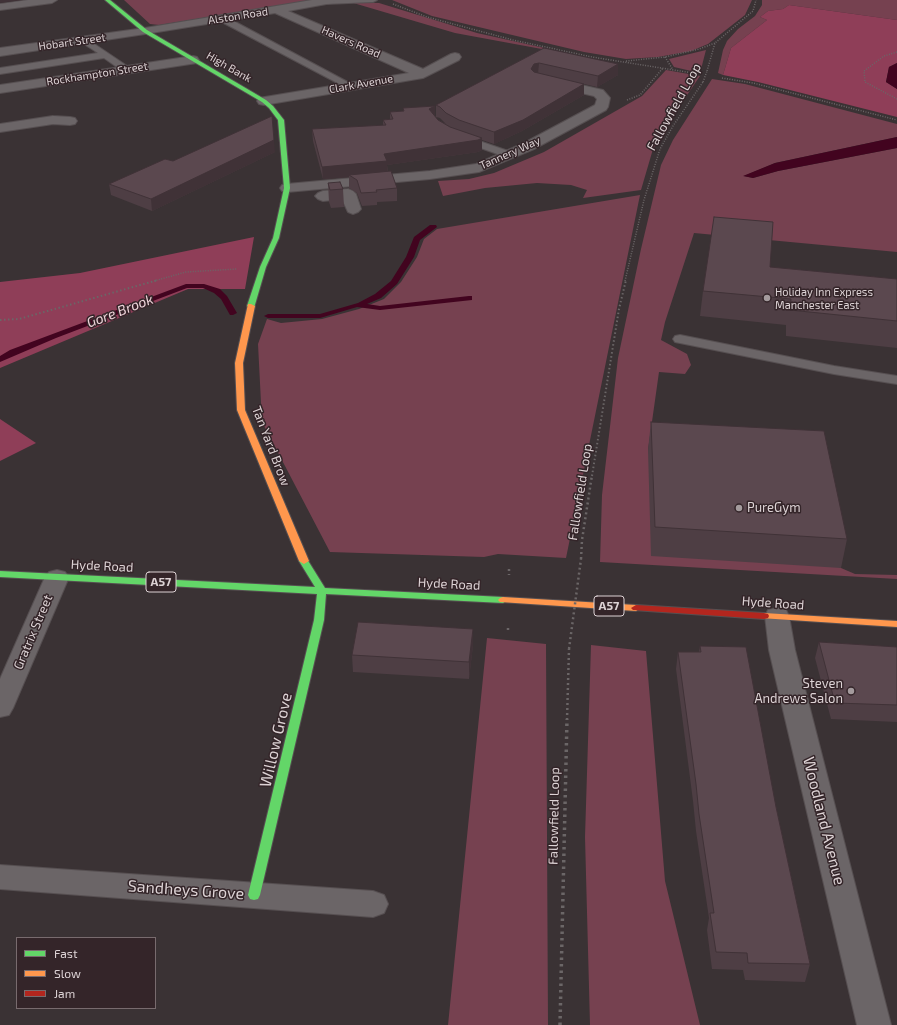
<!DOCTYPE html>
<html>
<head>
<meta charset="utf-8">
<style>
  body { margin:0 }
  #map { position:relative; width:897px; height:1025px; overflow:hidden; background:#3a3234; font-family:"Exo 2",sans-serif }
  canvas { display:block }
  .legend { position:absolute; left:16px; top:937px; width:140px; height:72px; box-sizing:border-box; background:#342529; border:1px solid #786b6e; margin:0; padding:5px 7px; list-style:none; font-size:12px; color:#ddd3d5 }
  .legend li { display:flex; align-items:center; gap:8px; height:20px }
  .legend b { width:20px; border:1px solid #786b6e }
</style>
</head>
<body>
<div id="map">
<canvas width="897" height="1025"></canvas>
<ul class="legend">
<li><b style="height:5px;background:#63d668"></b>Fast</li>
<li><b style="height:5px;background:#ff974d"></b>Slow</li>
<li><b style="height:5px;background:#b3261e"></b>Jam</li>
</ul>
</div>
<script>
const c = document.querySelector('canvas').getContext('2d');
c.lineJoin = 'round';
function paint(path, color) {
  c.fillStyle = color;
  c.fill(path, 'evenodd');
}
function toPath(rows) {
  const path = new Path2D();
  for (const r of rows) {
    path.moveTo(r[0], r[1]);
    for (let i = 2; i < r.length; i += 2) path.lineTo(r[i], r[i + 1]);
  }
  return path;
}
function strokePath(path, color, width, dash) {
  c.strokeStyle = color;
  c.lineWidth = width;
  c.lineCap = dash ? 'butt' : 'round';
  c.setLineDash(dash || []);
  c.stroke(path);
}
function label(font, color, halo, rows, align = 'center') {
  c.font = font + ' "Exo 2",sans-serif';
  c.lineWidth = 3;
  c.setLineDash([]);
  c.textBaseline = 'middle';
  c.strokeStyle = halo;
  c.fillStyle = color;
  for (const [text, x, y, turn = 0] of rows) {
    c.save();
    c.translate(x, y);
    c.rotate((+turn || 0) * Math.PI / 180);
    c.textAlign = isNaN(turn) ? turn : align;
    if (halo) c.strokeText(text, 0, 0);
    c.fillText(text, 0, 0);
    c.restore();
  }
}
const green = toPath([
  [124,0,315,0,159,25,150,24],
  [392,0,752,0,745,15,708,44,691,51,658,57,626,59,584,52,432,16],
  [762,0,897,0,897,20,789,5,783,9,768,11,760,17,767,20,731,48,723,75,718,73,723,50,727,41,738,29,755,16,762,5],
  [350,2,379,3,477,33,585,57,455,33],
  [706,50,700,73,674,67,669,59],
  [666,70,700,76,666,126,653,149,641,190,583,198,587,190,571,185,537,183,485,188,443,196,438,181,469,179,494,173,544,152,642,96],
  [712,79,745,84,897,124,897,137,775,163,744,176,753,178,778,171,897,148,897,252,694,233,665,322,661,340,687,354,691,365,685,374,659,372,648,450,841,568,855,574,897,575,897,579,600,562,602,495,618,358,641,249,661,165,673,140],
  [640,195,566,558,498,554,484,557,330,552,262,422,258,344,267,319,281,323,322,319,359,309,384,299,401,282,417,257,424,239,437,229],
  [487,638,546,644,548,1025,448,1025],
  [591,645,646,651,665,881,700,1025,590,1025,585,837]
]);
const forest = toPath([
  [789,5,897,20,897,63,889,67,886,82,897,89,897,117,758,82,723,75,731,48,767,20,760,17,768,11,783,9],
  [254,237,245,289,188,289,0,368,0,282,80,273],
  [0,419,36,443,0,461]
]);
const water = toPath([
  [897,63,897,89,886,82,889,67],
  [897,137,897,148,778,171,753,178,743,176,775,163]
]);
const stream = toPath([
  [430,225,436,225,437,227,420,240,414,257,397,284,381,298,367,304,380,306,469,296,472,296,472,300,380,310,357,307,320,318,268,318,264,316,268,314,320,314,358,303,375,294,391,281,406,257,414,237,430,225],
  [186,284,204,284,220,289,227,296,237,313,233,315,230,315,221,299,214,293,203,288,187,288,56,338,0,362,0,356,10,350,186,284]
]);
const pathFar3 = toPath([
  [393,4,427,17,513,40,592,57,699,74],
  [897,52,884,56,864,71,865,82,897,99],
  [665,57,673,70],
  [626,61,665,57,699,49,715,43],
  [707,71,715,43,753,11,756,0],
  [722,78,753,83,897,120],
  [627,100,640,95,663,68],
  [154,281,186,272,237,269],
  [625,281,644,200,660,149,673,126,703,82]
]);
const pathFar2 = toPath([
  [0,320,19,319,158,280],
  [592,476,619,309,626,280]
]);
const pathFar1 = toPath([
  [581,559,582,540,592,475],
  [509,569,509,575],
  [508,628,508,633],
  [567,720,569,649]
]);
const path = toPath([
  [560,1025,567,719]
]);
const lane = toPath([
  [324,0,377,0,373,2,325,4,321,2,324,0],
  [220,17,226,17,355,86,350,89,347,88,220,21,220,17],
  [84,37,130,68,131,70,130,72,124,72,104,58,0,74,0,68,98,53,81,42,80,40,84,37],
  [462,135,514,153,515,155,510,158,506,157,458,140,457,138,458,136,462,135],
  [680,335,834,366,897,376,897,384,834,374,675,342,673,339,675,336,680,335]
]);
const street = toPath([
  [28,0,57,0,52,3,0,10,0,4,28,0],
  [312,0,337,0,332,3,288,11,423,69,451,54,455,53,459,54,461,57,459,60,423,78,264,105,259,104,257,101,259,98,409,73,275,13,145,34,0,56,0,48,145,28,312,0],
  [193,56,197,57,199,60,197,63,0,93,0,85,193,56],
  [555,79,603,90,610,98,608,107,606,110,534,149,479,172,430,179,287,192,282,191,280,188,282,185,287,184,430,171,476,164,524,143,595,105,597,99,594,96,551,86,549,83,551,80,555,79],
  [53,116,70,117,75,118,77,121,75,124,70,125,53,124,0,132,0,124,53,116],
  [348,189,353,191,356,194,361,209,358,212,353,214,348,212,342,199,323,201,318,199,315,196,318,193,323,191,348,189],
  [57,570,65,572,69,577,13,708,9,715,0,717,0,679,45,577,49,572,57,570],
  [777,608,786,610,789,616,795,650,891,1025,857,1025,769,650,765,616,768,610,777,608],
  [0,865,373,891,384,895,388,904,384,913,373,917,0,889,0,865]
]);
const fast = toPath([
  [105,0,110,0,147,30,266,100,273,106,284,120,290,188,279,238,266,267,254,308,251,308,247,306,260,267,273,238,284,188,278,120,269,108,262,102,143,32,105,0],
  [304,558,307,559,325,588,503,597,508,600,503,603,326,594,324,620,260,895,258,899,254,900,250,899,248,895,314,620,317,594,0,577,0,571,315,587,299,561,304,558]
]);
const slow = toPath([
  [248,304,251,304,255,306,243,363,245,410,309,561,304,564,299,561,237,410,235,363,248,304],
  [503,597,636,605,641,608,636,611,500,602,498,600,500,598,503,597],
  [764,613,897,621,897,627,760,618,759,616,760,614,764,613]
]);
const jam = toPath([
  [636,605,764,613,768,614,769,616,768,618,764,619,633,610,631,608,636,605]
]);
const pathBridgeFar1 = toPath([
  [703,82,707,71]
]);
const pathBridge = toPath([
  [569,649,581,559]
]);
const wall = toPath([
  [544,48,618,64,618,75,597,87,584,84,584,95,522,131,494,144,482,140,482,150,478,152,387,165,388,172,397,188,397,201,377,202,377,205,362,206,357,193,349,188,349,177,323,179,313,141,312,129,383,126,383,120,390,119,390,112,403,111,403,108,435,116,438,120,446,124,440,118,436,117,436,105],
  [275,152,152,211,111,195,109,184,173,161],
  [328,183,343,189,344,207,331,208,329,202],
  [770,267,897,279,897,348,786,336,786,325,700,316,703,291],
  [651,422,847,539,841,568,651,556,648,450],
  [473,629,473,645,469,679,353,672,352,655],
  [819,642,897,647,897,722,831,719,815,658],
  [700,646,776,807,810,964,805,982,745,980,743,970,712,969,707,930,709,918,696,831,693,801,676,669,678,652,699,652]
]);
const shadedWall = toPath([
  [0,0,23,0,0,3],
  [539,63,538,74,534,75,531,69,534,64],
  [618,64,618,75,597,87,598,76],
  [584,84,584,95,522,131,494,144,494,132],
  [435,106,435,117,429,109],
  [482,138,482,150,478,152,387,165,388,173,349,175,349,177,323,179,322,167,384,154],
  [274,140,275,152,152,211,151,199],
  [473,629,473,645,469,679,469,662]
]);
const building = toPath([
  [544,48,618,64,598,76,539,63,534,64,531,69,534,72,584,84,523,120,494,132,459,120,446,113,440,107,436,105,544,48],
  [435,106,429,109,438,120,450,127,482,138,478,140,384,154,387,161,322,167,312,129,386,125,383,120,393,119,390,112,404,111,403,108,435,106],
  [272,116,274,140,151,199,109,184,165,159,173,161,272,116],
  [391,171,397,188,376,190,377,192,361,193,357,180,349,175,391,171],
  [340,182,343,189,330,190,328,183,340,182],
  [714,217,773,222,770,267,897,279,897,321,790,310,791,299,703,291,714,217],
  [651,422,824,431,847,539,655,527,651,422],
  [358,622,473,629,469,662,352,655,358,622],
  [819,642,897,647,897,705,835,703,819,642],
  [700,646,746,647,776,807,810,964,748,963,747,953,716,952,710,913,714,913,699,814,696,784,678,652,701,652,700,646]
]);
const markers = [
  [767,298,4,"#a49b9d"],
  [739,508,4,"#a49b9d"],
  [851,691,4,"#a49b9d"]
];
const farStreetnames = [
  ["Alston Road",238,16,-9],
  ["Hobart Street",72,42,-8],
  ["Havers Road",351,42,24],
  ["High Bank",229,67,30],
  ["Rockhampton Street",97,74,-9],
  ["Clark Avenue",361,84,-10],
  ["Tannery Way",510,153,-24]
];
const farPoinames = [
  ["Holiday Inn Express",775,292],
  ["Manchester East",775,305]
];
const shields = [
  [161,582,30],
  [609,606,30]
];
const shieldNames = [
  ["A57",161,582],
  ["A57",609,606]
];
const streetNames = [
  ["Fallowfield Loop",674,107,-61],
  ["Tan Yard Brow",271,446,69],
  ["Fallowfield Loop",580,492,-81],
  ["Hyde Road",102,566,3],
  ["Hyde Road",449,584,3],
  ["Hyde Road",773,603,4],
  ["Gratrix Street",33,632,-67],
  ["Fallowfield Loop",554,816,-89]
];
const poiNames = [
  ["PureGym",747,508],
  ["Steven",843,684,"right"],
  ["Andrews Salon",843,699,"right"]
];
const waterNames = [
  ["Gore Brook",120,311,-21]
];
const nearStreetnames = [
  ["Willow Grove",276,740,-77],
  ["Woodland Avenue",824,821,76],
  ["Sandheys Grove",186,890,4]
];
paint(green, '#764150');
paint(forest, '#8f3e58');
paint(water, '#42041f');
paint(stream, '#42041f');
strokePath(lane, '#564f51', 2);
strokePath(street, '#564f51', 2);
strokePath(fast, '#564f51', 2);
strokePath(slow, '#564f51', 2);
strokePath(jam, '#564f51', 2);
strokePath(pathFar3, '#6b6667', 1.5, [1, 1.5]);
strokePath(pathFar2, '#6b6667', 2, [1.5, 2.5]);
strokePath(pathFar1, '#6b6667', 2.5, [2, 3]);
strokePath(path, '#6b6667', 3.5, [2.5, 4]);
paint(lane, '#6b6567');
paint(street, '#6b6567');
paint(fast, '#63d668');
paint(slow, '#ff974d');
paint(jam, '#b3261e');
strokePath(pathBridgeFar1, '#6b6667', 1.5, [1, 1.5]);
strokePath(pathBridge, '#6b6667', 2.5, [2, 3]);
paint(wall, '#4e3e44');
paint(shadedWall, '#403237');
paint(building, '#5b484f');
strokePath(building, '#403237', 1);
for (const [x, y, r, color] of markers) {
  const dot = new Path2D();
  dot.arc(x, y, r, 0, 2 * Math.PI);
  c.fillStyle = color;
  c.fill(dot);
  strokePath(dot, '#342529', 1.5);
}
label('11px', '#ddd3d5', '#342529', farStreetnames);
label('11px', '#ddd3d5', '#342529', farPoinames, 'left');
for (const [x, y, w] of shields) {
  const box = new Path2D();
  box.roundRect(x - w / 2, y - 10, w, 20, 3);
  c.fillStyle = '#342529';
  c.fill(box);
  strokePath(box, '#ddd3d5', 1);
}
label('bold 12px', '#ddd3d5', null, shieldNames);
label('13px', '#ddd3d5', '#342529', streetNames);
label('13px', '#ddd3d5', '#342529', poiNames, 'left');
label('italic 14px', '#efd4da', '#342529', waterNames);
label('16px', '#ddd3d5', '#342529', nearStreetnames);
</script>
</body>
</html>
